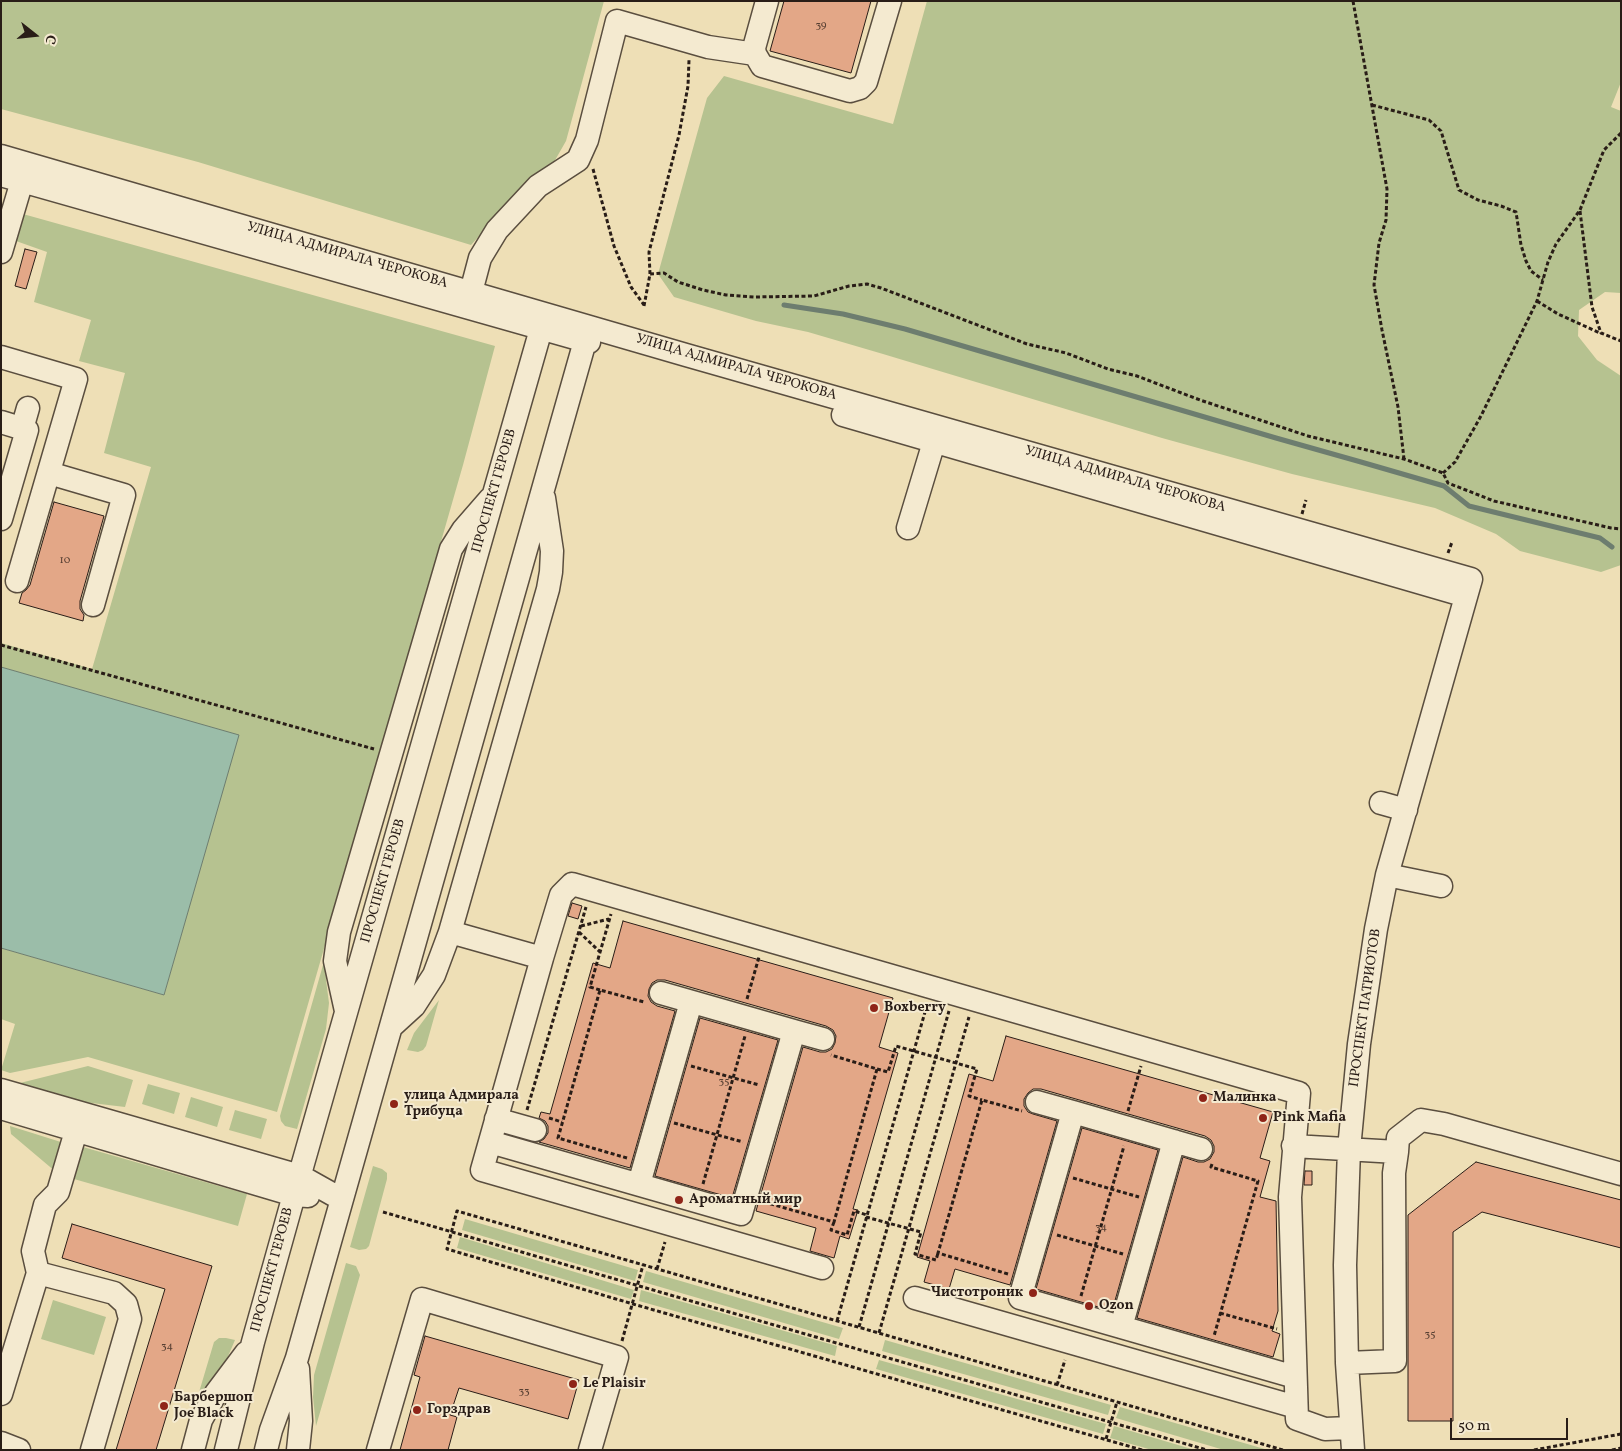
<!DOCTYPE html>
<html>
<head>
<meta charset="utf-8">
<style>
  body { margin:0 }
  #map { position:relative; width:1622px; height:1451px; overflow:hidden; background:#eedfb6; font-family:Vollkorn,serif }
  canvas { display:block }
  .frame { position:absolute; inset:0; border:2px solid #291d17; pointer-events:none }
  .north { position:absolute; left:10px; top:10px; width:50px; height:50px; -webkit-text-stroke:4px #f4ead0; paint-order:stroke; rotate:106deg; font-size:14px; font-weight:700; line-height:20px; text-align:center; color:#291d17 }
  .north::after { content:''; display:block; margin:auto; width:18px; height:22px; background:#291d17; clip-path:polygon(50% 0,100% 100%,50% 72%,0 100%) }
  .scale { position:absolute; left:1450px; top:1418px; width:118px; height:22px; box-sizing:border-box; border:2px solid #291d17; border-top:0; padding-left:6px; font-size:15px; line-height:18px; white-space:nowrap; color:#291d17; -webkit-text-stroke:4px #f4ead0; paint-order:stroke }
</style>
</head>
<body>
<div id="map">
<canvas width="1622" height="1451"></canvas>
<div class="frame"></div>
<div class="north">С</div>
<div class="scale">50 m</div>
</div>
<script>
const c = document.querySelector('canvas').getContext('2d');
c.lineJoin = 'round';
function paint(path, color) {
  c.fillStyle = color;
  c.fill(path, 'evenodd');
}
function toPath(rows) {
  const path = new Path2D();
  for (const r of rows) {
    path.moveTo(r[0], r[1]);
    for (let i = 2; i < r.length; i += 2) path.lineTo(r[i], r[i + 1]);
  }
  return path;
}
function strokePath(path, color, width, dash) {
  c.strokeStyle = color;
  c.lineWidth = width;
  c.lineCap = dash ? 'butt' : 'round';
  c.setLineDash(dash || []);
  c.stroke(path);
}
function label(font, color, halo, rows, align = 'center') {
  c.font = font + ' Vollkorn,serif';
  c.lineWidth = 4;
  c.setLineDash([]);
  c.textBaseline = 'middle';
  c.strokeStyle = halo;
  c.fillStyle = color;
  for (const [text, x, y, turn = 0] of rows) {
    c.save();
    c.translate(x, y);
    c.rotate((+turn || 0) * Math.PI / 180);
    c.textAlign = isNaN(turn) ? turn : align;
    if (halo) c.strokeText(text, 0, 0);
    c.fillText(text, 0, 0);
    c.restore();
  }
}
const green = toPath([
  [1,1,604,1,566,141,550,169,529,179,520,191,471,245,198,162,1,109],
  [927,1,1621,1,1621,82,1611,107,1621,111,1621,293,1605,292,1579,310,1578,336,1597,360,1621,376,1621,565,1601,572,1520,551,1496,534,1435,508,1292,474,1162,438,883,354,808,332,756,321,674,297,658,274,707,98,724,76,893,124],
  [23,214,495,346,463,465,277,1112,88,1057,10,1073,1,1070,15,1024,1,1019,1,948,164,995,238,735,1,667,1,643,92,669,151,467,104,453,125,373,79,361,91,320,34,302,47,252,16,241],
  [325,958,326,980,329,1003,326,1029,297,1129,285,1126,281,1121,280,1116],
  [439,1000,426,1046,423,1050,418,1052,407,1050,414,1033],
  [88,1066,133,1080,125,1107,83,1102,20,1083],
  [148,1084,180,1093,174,1114,142,1104],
  [191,1097,223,1107,217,1127,185,1117],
  [235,1110,267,1119,261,1139,229,1130],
  [10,1126,64,1143,56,1172,11,1134],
  [83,1147,247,1194,238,1226,74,1179],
  [373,1166,382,1169,387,1173,387,1179,369,1246,366,1249,359,1250,350,1247],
  [465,1219,638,1270,635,1281,462,1230],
  [460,1237,634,1290,631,1299,457,1248],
  [346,1263,356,1266,360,1275,316,1426,313,1397,314,1375],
  [646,1271,843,1328,839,1339,643,1282],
  [641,1290,837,1346,835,1356,639,1301],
  [53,1300,106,1317,94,1355,41,1339],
  [219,1338,226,1338,235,1340,226,1361,197,1399,214,1342],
  [885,1340,1111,1405,1108,1415,882,1351],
  [879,1360,1106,1424,1103,1434,876,1369],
  [1120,1407,1268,1450,1224,1450,1116,1418],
  [1114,1426,1195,1450,1152,1450,1110,1438]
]);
const water = toPath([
  [1,667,239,735,164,995,1,948,1,667]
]);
const stream = toPath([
  [784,305,843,314,905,329,1276,438,1361,462,1444,486,1469,506,1600,538,1612,547]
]);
const building = toPath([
  [784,1,871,1,851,73,770,51,784,1],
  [25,249,37,252,26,289,15,286,25,249],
  [54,502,104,516,80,601,80,609,84,615,83,621,19,603,22,593,26,590,30,585,54,502],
  [572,903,582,906,578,919,568,916,572,903],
  [623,921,893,998,879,1047,898,1053,853,1209,858,1210,849,1239,840,1236,834,1258,810,1251,816,1228,756,1211,803,1047,820,1052,826,1052,832,1049,835,1043,836,1036,833,1030,826,1026,665,980,657,980,652,983,649,989,648,996,651,1002,657,1006,675,1011,630,1168,539,1142,544,1139,548,1133,548,1126,545,1121,539,1118,541,1112,550,1114,593,963,610,968,623,921],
  [700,1018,778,1040,732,1198,655,1176,700,1018],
  [1006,1036,1273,1112,1260,1158,1270,1161,1260,1197,1276,1201,1278,1311,1272,1331,1280,1334,1273,1357,1137,1318,1183,1157,1198,1162,1204,1162,1210,1159,1214,1152,1214,1146,1211,1140,1205,1136,1041,1089,1033,1089,1028,1093,1024,1099,1024,1106,1028,1112,1033,1114,1057,1121,1010,1285,955,1269,949,1289,924,1282,930,1261,917,1257,969,1074,993,1081,1006,1036],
  [1082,1128,1158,1150,1112,1311,1036,1289,1082,1128],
  [1476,1162,1621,1200,1621,1248,1482,1212,1453,1232,1453,1421,1408,1421,1408,1215,1476,1162],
  [1305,1171,1312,1171,1312,1185,1304,1185,1305,1171],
  [72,1224,212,1266,156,1450,116,1450,165,1289,62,1258,72,1224],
  [425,1336,579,1380,568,1419,459,1388,450,1415,457,1417,448,1450,400,1450,420,1377,414,1375,425,1336]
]);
const path = toPath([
  [1353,1,1387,189,1386,220,1379,243,1374,285,1382,330,1398,407,1404,459],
  [1372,105,1429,120,1441,131,1459,190,1478,200,1501,206,1516,212,1521,245,1526,261,1531,271,1543,280],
  [593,169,614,246,631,287,644,305],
  [1580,211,1592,307,1601,333,1621,341],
  [650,274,664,273,678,282,703,290,726,295,754,297,814,296,849,286,867,284,881,288,1027,344,1066,353,1108,369,1137,376,1200,400,1308,436,1404,459,1443,473,1448,483,1494,501,1611,528,1621,529],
  [1537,301,1558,314,1600,333],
  [644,306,650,274,649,252,679,135,688,86,689,60],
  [1443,473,1455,462,1481,416,1537,301,1548,262,1556,244,1580,210,1604,150,1621,133],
  [1302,514,1306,500],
  [1448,553,1452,542],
  [1,645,374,749],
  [581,926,609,919],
  [579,932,600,952],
  [600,990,590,987,611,914],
  [747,999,759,957],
  [691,1066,759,1085],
  [877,1069,888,1072,896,1046,977,1069,969,1096,982,1100],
  [527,1110,586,907],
  [1128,1111,1141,1066],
  [549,1118,562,1122],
  [674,1123,743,1142],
  [627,1158,558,1138,600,990,644,1002,645,1001],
  [1212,1164,1211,1167,1258,1181,1214,1336],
  [1073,1178,1139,1197],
  [703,1184,745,1036],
  [764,1202,834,1222,877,1069,831,1055],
  [383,1212,1207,1450],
  [866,1217,921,1232,915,1254,936,1260,938,1253],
  [834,1222,831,1230,847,1235,854,1211,867,1215],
  [1057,1235,1123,1254],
  [657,1269,665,1242],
  [1008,1274,938,1253,982,1100,1022,1111],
  [1081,1296,1124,1146],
  [1220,1313,1277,1329],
  [837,1321,927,1005],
  [859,1327,949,1011],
  [879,1333,969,1017],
  [622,1341,643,1265],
  [1057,1385,1065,1360],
  [1106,1439,1117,1402],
  [1142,1450,633,1304,447,1249,457,1211,1283,1450],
  [1534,1450,1621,1434],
  [1612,1450,1621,1448]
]);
const minor = toPath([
  [767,1,754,48,755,54,762,66,850,91,860,88,866,82,890,1],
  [1,156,686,355,1471,579,1387,875,1376,929,1359,1044,1349,1149,1345,1265,1347,1363,1353,1450],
  [1,175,589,342],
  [1,252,22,181],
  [471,292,480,258,497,230,538,186,578,160,587,140,617,21,708,47,755,54],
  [1,357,76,379,17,581],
  [843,415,1466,596],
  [1,422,27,430,1,519],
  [22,429,28,408],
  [49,473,124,495,93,605],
  [908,528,934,442],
  [1381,803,1406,810],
  [1387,875,1441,886],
  [450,932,542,958,561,895,572,884,1299,1093,1290,1197,1297,1419,1325,1429,1351,1428],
  [542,958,482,1170,822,1268],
  [346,1011,335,961,339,932,451,549,463,530,490,499],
  [391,1027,414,1006,434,975,450,932,548,589,551,572,552,551,544,498],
  [794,1031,823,1039],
  [1,1090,300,1176,341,1199],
  [1037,1102,1073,1112],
  [1,1108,294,1195,308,1196],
  [496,1119,535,1130],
  [76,1131,58,1192,45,1205,33,1251,38,1273,114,1293,126,1304,130,1319,92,1450],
  [490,1142,741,1214,794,1031,661,993],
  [1293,1146,1397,1152,1398,1138,1421,1120,1444,1124,1621,1174],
  [1201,1149,1073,1112,1020,1298,1295,1377],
  [639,1184,691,1002],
  [915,1298,1296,1407],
  [1121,1327,1174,1141],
  [1347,1363,1395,1361,1394,1173,1397,1152],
  [298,1369,301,1421,298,1450],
  [1,1394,38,1273],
  [1,1443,19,1450],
  [193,1450,201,1420,216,1393,246,1353],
  [226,1450,253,1342,294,1195,545,315],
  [266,1450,271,1430,297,1358,589,327],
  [378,1450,422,1299,617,1357,590,1450]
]);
const markers = [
  [874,1008,5,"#8f2418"],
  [1203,1098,5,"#8f2418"],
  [394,1104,5,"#8f2418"],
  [1263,1118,5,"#8f2418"],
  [679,1200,5,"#8f2418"],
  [1033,1293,5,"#8f2418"],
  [1089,1306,5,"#8f2418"],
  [573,1384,5,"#8f2418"],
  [164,1406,5,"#8f2418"],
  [417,1410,5,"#8f2418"]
];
const numberNames = [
  ["39",821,26],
  ["10",65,561],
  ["35",724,1082],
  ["34",1101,1228],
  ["35",1430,1335],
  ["34",167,1347],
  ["33",524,1392]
];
const streetNames = [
  ["УЛИЦА АДМИРАЛА ЧЕРОКОВА",347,256,16],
  ["УЛИЦА АДМИРАЛА ЧЕРОКОВА",736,368,16],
  ["УЛИЦА АДМИРАЛА ЧЕРОКОВА",1125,480,16],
  ["ПРОСПЕКТ ГЕРОЕВ",495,491,-74],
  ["ПРОСПЕКТ ГЕРОЕВ",384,881,-74],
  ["ПРОСПЕКТ ПАТРИОТОВ",1366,1008,-82],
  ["ПРОСПЕКТ ГЕРОЕВ",273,1270,-75]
];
const poiNames = [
  ["Boxberry",884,1008],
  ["улица Адмирала",404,1096],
  ["Трибуца",404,1112],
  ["Малинка",1213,1098],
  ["Pink Mafia",1273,1118],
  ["Ароматный мир",689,1200],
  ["Чистотроник",1023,1293,"right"],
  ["Ozon",1099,1306],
  ["Le Plaisir",583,1384],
  ["Барбершоп",174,1398],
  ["Joe Black",174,1414],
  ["Горздрав",427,1410]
];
paint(green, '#b6c290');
paint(water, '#9bbda9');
strokePath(water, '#6d7d6f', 1);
strokePath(stream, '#6d7d6f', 5);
paint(building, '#e3a787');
strokePath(building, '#291d17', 1);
strokePath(minor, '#5a4e3f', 25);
strokePath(path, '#291d17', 3, [4, 2.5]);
strokePath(minor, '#f4ead0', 22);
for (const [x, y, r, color] of markers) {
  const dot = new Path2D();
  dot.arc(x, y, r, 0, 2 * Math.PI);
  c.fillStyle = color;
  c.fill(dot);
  strokePath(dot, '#f4ead0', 2);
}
label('11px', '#584033', null, numberNames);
label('14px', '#291d17', '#f4ead0', streetNames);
label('bold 14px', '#291d17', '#f4ead0', poiNames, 'left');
</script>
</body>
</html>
